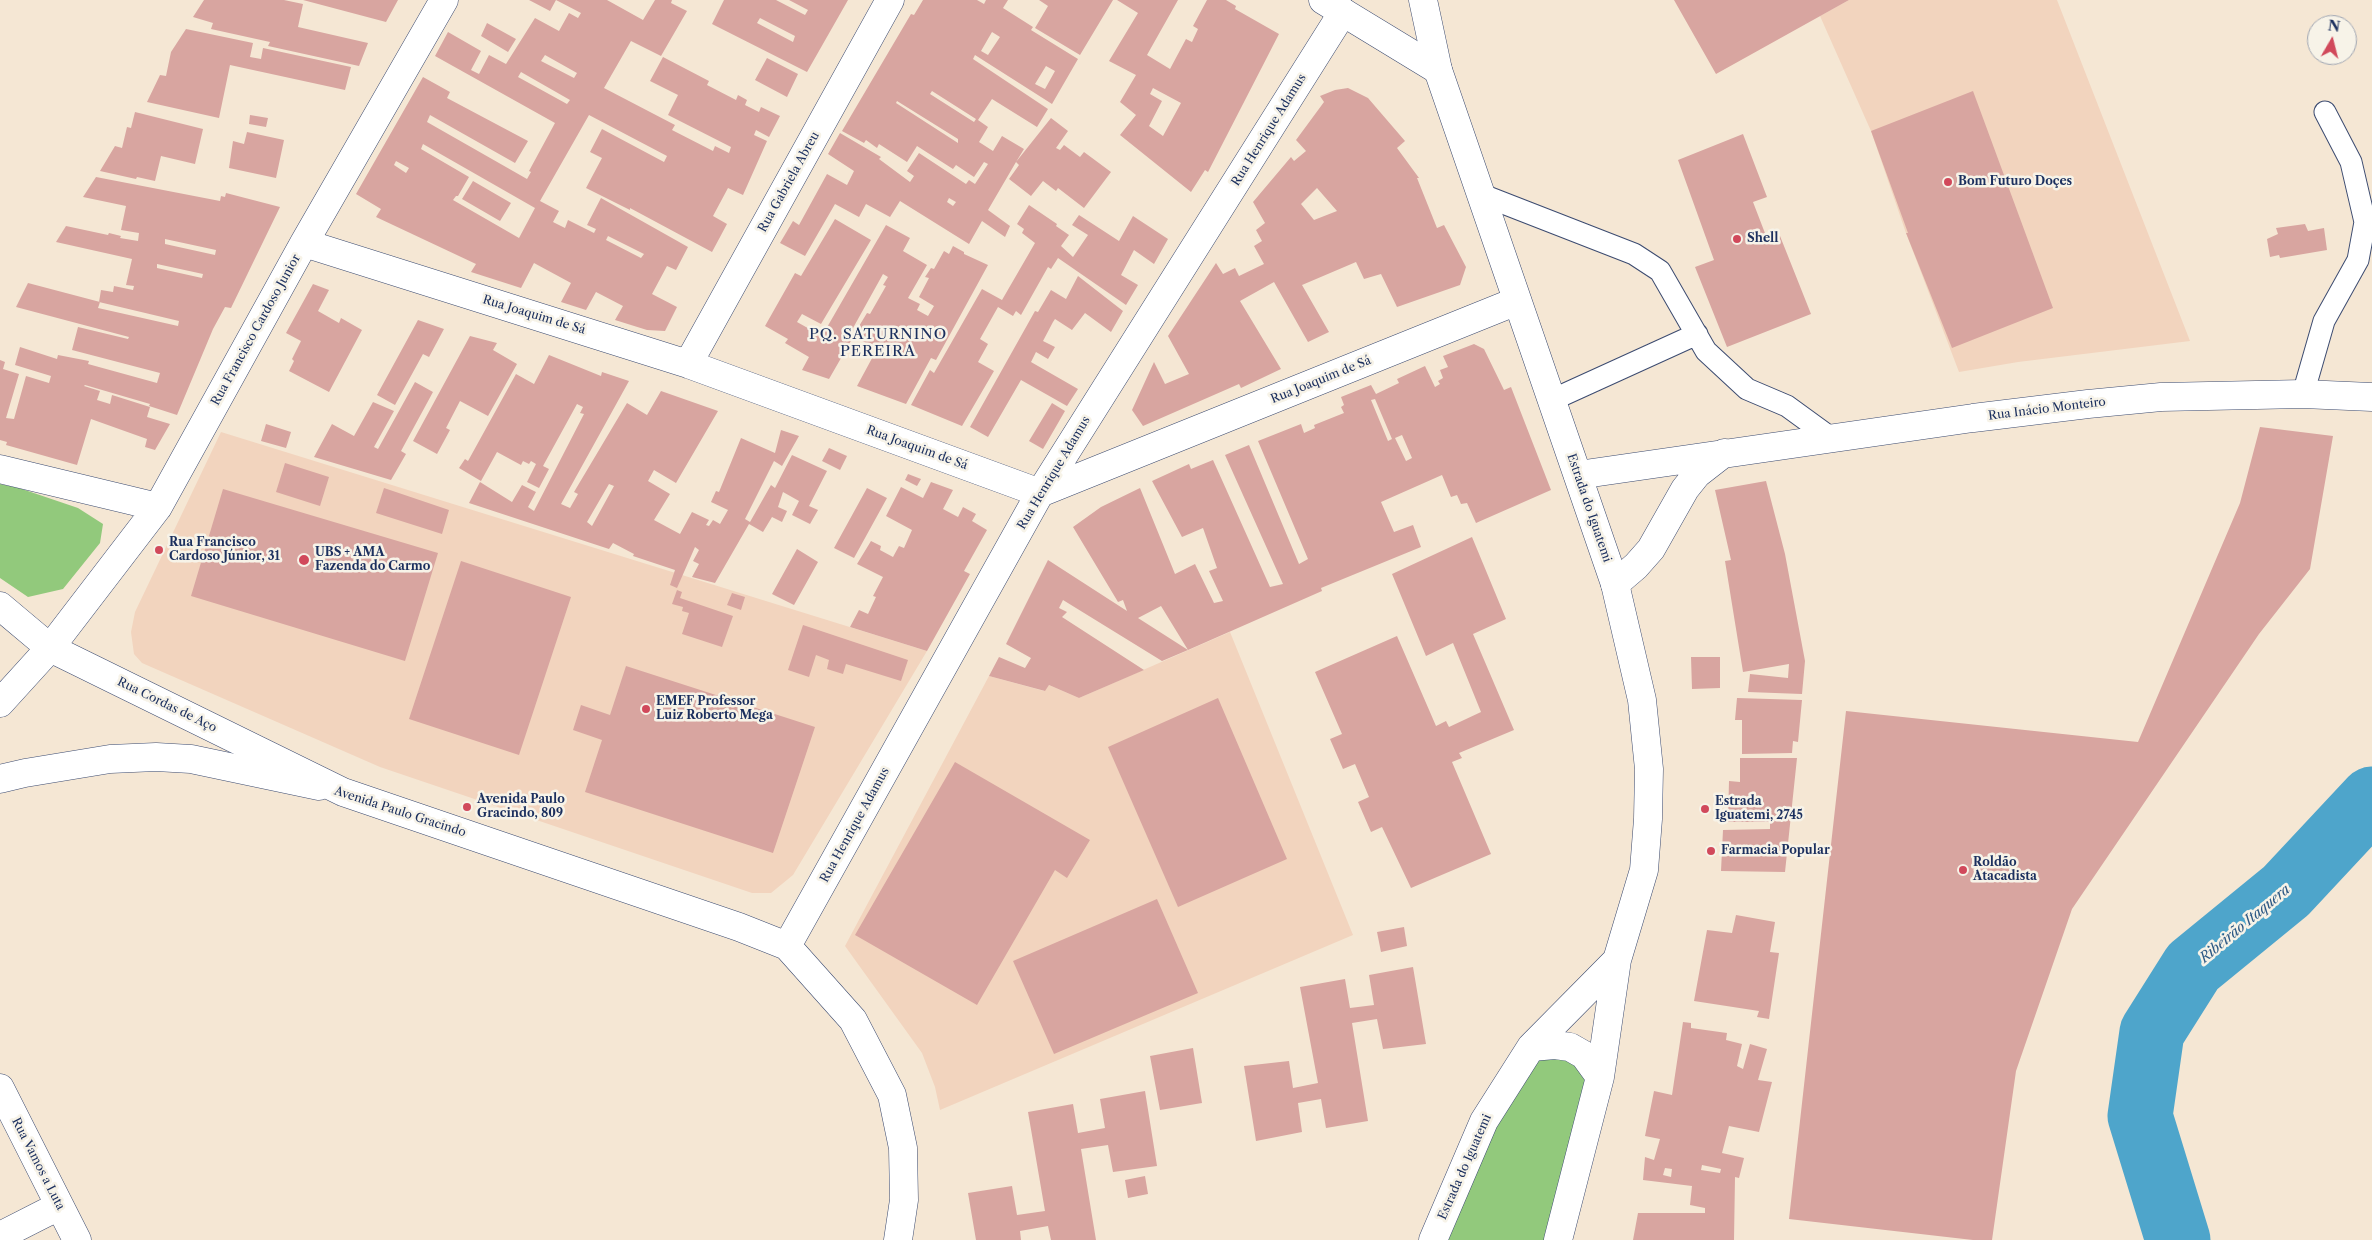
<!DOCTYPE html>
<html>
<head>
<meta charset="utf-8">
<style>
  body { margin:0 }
  #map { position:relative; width:2372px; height:1240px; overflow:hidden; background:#f5e7d4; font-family:"Libre Caslon Text",serif }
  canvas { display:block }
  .north { position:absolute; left:2307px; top:15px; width:50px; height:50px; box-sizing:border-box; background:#f7f3e8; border:1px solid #9fa5b1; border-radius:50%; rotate:8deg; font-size:14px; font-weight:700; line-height:20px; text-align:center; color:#1b2f5e }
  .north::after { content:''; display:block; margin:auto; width:18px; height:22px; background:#d1495b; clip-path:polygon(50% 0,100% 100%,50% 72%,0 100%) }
</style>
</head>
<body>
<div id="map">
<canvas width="2372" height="1240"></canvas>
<div class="north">N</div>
</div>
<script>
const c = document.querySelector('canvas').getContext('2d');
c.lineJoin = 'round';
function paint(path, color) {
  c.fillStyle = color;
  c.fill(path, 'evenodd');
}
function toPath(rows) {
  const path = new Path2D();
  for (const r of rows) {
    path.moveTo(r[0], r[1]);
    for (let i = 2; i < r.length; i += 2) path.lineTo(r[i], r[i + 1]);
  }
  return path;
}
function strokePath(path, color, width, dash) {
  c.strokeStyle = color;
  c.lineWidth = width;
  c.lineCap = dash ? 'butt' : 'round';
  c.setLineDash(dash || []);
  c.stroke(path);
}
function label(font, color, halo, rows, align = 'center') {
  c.font = font + ' "Libre Caslon Text",serif';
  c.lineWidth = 5;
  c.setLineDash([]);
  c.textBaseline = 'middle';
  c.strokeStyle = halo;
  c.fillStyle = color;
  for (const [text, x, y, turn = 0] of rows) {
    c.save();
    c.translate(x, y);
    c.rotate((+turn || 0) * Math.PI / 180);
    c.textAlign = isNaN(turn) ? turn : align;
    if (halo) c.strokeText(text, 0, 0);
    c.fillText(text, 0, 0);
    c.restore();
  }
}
const built = toPath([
  [1849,0,2057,0,2190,341,2018,362,1959,372,1906,233,1871,131,1820,16],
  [221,432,927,651,793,875,771,893,752,893,380,767,142,663,134,654,131,632,135,612],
  [1230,632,1353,935,940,1110,935,1087,922,1053,845,946,989,676,1044,691,1049,685,1079,698]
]);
const green = toPath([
  [0,484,19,488,78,508,103,524,100,543,63,589,28,597,0,578],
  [1543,1045,1600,1077,1558,1240,1433,1240,1457,1180]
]);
const river = toPath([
  [2178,1240,2140,1116,2152,1032,2193,967,2286,891,2372,799]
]);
const building = toPath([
  [204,0,284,0,303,4,298,27,368,43,359,66,268,46,270,42,211,29,213,23,193,17],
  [303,0,398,0,386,22],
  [529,0,607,0,643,20,655,0,672,0,671,3,687,11,661,56,631,41,604,88,675,125,672,130,713,151,715,146,729,153,731,147,668,115,678,95,650,81,663,57,709,81,707,85,736,100,738,95,747,100,745,105,759,112,761,107,780,116,769,137,756,130,754,135,767,141,743,195,728,188,713,216,727,224,712,252,630,208,630,210,586,188,602,158,590,152,602,129,664,162,667,156,589,115,540,201,559,211,553,222,565,228,568,220,594,233,596,229,587,225,601,198,688,247,676,270,667,266,652,294,677,307,665,331,647,330,615,320,623,306,596,292,586,310,561,302,571,283,534,263,521,288,471,272,476,264,376,217,381,209,356,194,423,77,450,92,447,98,528,141,515,163,430,115,427,122,527,179,531,172,529,171,555,123,435,56,448,32,481,51,471,70,479,74,489,55,506,64,535,18,559,31,569,13,578,18,581,13,556,0,550,11],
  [545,55,577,73,574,78,541,61],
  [521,72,570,100,567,104,518,77],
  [423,144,535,208,519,238,453,200,456,196,458,196,469,177,421,149],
  [396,161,409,168,406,173,394,165],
  [608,236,644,254,641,258,606,240],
  [724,0,776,0,805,15,808,10,789,0,848,0,807,72,712,24],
  [760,18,795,36,793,42,757,23],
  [923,0,977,0,984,4,986,0,1008,0,1003,8,1033,27,1031,30,1078,59,1052,104,975,55,973,59,1048,109,1037,127,992,99,978,120,988,127,979,142,993,151,1002,136,1024,149,1016,162,1051,118,1068,131,1056,148,1060,150,1064,145,1080,157,1084,152,1111,172,1084,208,1058,188,1056,191,1043,181,1031,196,1009,179,1019,165,1016,162,988,210,1010,226,1005,237,982,221,969,244,900,201,890,217,866,204,859,217,835,204,805,256,780,243,793,221,799,225,827,174,847,185,854,171,828,154,840,133,881,157,879,159,910,182,914,176,907,171,919,153,966,184,969,180,975,184,988,164,984,162,974,177,956,165,953,169,917,146,907,162,879,144,877,148,866,140,864,143,842,131,911,14,914,15],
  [992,32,1000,37,988,55,981,51],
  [1046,66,1055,71,1045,89,1035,84],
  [932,91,976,119,974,122,930,94],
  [897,101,958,139,958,143,896,103],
  [949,198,956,202,953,206,947,202],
  [1039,0,1113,0,1080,55,1035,28,1048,6],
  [1117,0,1178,0,1147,55,1170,69,1186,39,1192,42,1198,29,1193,26,1207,0,1226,0,1236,6,1235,9,1279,34,1208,172,1205,170,1191,192,1120,135,1136,115,1120,102,1136,75,1109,61,1138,13],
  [1153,88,1181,103,1163,136,1149,126,1162,101,1150,94],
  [1674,0,1849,0,1716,74],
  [487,23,516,39,508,52,481,36],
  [186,29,253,43,250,57,261,59,263,48,351,67,345,90,230,65,219,118,147,102,160,75,166,76,171,52],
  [767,58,798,74,787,97,755,80],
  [1348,88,1368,98,1405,141,1397,148,1419,178,1417,178,1437,228,1444,225,1466,267,1460,285,1397,307,1381,274,1364,279,1356,262,1302,285,1329,332,1308,342,1274,282,1240,301,1281,369,1241,388,1239,384,1143,426,1132,410,1154,362,1165,384,1189,374,1168,336,1216,263,1223,274,1235,268,1239,276,1264,264,1254,246,1262,241,1256,230,1265,223,1253,202,1291,157,1294,161,1306,151,1296,140,1324,102,1320,96,1335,90],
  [1317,188,1337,211,1314,220,1301,204],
  [1973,91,2053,308,1952,348,1906,233,1908,233,1871,131],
  [135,112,203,129,195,164,161,156,155,181,137,177,136,179,100,171,115,146,122,148,127,127,131,128],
  [250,115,268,118,266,127,249,124],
  [247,132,284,140,276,178,229,168,233,141,244,144],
  [1743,134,1767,197,1753,202,1768,241,1780,236,1811,314,1727,347,1695,267,1714,260,1678,160],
  [96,177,220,201,221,196,225,197,226,193,280,207,231,308,225,307,213,329,177,415,149,406,150,404,85,385,84,386,100,391,97,400,110,404,112,395,150,407,147,417,170,424,155,450,145,447,147,439,91,419,77,465,6,445,7,442,0,440,0,360,5,362,3,369,19,374,6,418,14,419,26,376,49,383,51,376,15,365,20,347,57,359,58,355,89,361,88,364,157,383,160,373,72,350,78,327,128,339,129,337,16,307,28,283,100,302,98,308,178,326,179,321,99,302,101,290,113,292,114,286,133,290,134,286,126,285,132,259,56,242,66,226,108,235,109,233,121,236,120,238,138,241,139,233,121,230,126,206,83,197],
  [165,239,216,250,215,255,165,244],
  [157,264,203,274,202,278,157,268],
  [473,181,511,203,500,221,462,199],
  [1029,205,1057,224,1056,226,1069,235,1061,246,1073,257,1088,235,1072,225,1079,215,1119,241,1133,216,1168,239,1154,264,1134,250,1121,275,1138,285,1126,305,1058,258,1051,269,1048,267,1021,315,1016,311,1013,316,998,307,980,339,988,344,978,362,994,371,962,426,911,405,930,370,934,373,982,289,1002,300,1035,243,1022,233,1024,229,1017,224],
  [835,219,871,240,821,324,802,314,797,322,822,336,886,225,910,238,903,251,927,265,908,298,920,304,917,310,928,316,934,306,919,297,929,278,925,277,931,268,934,269,944,251,949,254,953,246,964,252,964,254,988,265,936,360,931,358,906,404,857,386,877,349,853,336,867,313,870,314,886,286,883,285,888,277,883,274,848,337,852,339,829,379,802,370,809,357,785,343,788,339,765,326,795,273,801,276],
  [2305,224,2308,231,2324,228,2327,250,2280,258,2279,255,2270,257,2267,239,2278,234,2276,228],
  [1078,276,1123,311,1111,332,1085,313,1072,330,1055,319,1053,322,1043,341,1055,347,1048,359,1036,352,1031,362,1078,389,1067,406,1021,380,988,437,970,427,1035,311,1038,312,1051,290,1066,299],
  [313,284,329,290,318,311,339,323,341,318,362,330,329,392,289,371,294,361,292,359,301,341,286,333],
  [418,320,444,329,429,357,423,354,395,405,377,395],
  [470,336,497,343,493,350,517,364,488,416,460,401,446,428,450,430,437,454,413,441],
  [1474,344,1484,349,1504,390,1511,387,1551,490,1476,523,1467,503,1461,504,1457,495,1451,497,1442,475,1381,502,1394,532,1413,525,1421,547,1321,588,1322,591,1188,650,1161,606,1138,618,1188,650,1162,661,1063,600,1059,608,1067,612,1062,617,1144,670,1079,698,1049,685,1045,691,989,676,999,657,1025,668,1031,658,1006,644,1048,560,1127,611,1123,600,1118,602,1073,527,1101,507,1140,488,1175,574,1195,564,1214,603,1223,601,1209,571,1217,568,1203,528,1182,537,1152,481,1189,464,1191,469,1213,460,1270,587,1283,584,1225,455,1249,445,1299,564,1308,559,1258,441,1301,424,1304,433,1315,428,1314,425,1344,413,1341,407,1344,405,1341,397,1371,385,1376,394,1399,383,1397,379,1425,366,1435,387,1440,384,1438,381,1443,378,1440,370,1448,367,1443,356],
  [1375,399,1392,439,1388,441,1371,400],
  [1402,435,1412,458,1406,461,1395,438],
  [549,355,601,376,602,372,629,381,561,504,570,508,578,494,574,492,627,403,647,415,661,391,718,411,676,483,654,470,648,481,670,494,654,520,680,534,692,512,709,520,706,525,709,526,713,520,720,524,728,510,711,502,716,491,719,492,741,438,775,453,781,430,799,436,782,466,774,461,745,519,750,522,771,485,775,488,792,455,827,471,809,506,818,510,810,524,792,515,799,501,783,492,778,507,787,511,782,522,772,517,763,532,749,524,715,583,692,577,699,564,693,561,699,550,695,547,677,588,670,585,675,570,633,556,634,554,613,543,609,549,469,503,480,482,512,502,522,485,536,492,528,507,534,511,584,414,580,413,583,407,577,404,543,466,549,469,539,488,527,482,536,464,531,461,529,464,523,461,521,465,497,452,481,481,459,468,465,459,468,461,516,374,534,384],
  [609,484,614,486,592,526,587,522],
  [415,382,433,392,401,451,406,454,391,480,314,457,332,424,354,436,373,402,394,411,374,447,378,449],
  [1052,403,1065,411,1043,449,1029,441],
  [266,424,291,432,286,448,261,441],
  [2260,427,2333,436,2310,569,2259,634,2072,909,2016,1071,1992,1240,1973,1240,1789,1219,1846,711,2138,742,2240,503],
  [829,448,847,456,840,470,822,461],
  [285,463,329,477,320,506,276,492],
  [908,474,921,479,917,486,905,480],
  [1766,481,1785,554,1805,661,1802,694,1748,692,1750,674,1788,678,1789,664,1743,672,1725,561,1731,560,1715,490],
  [931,482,953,490,943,509,958,517,963,507,976,514,972,521,987,530,964,571,970,574,927,651,850,627,859,610,868,614,876,597,873,596,883,577,857,564,871,541,881,546,880,550,893,557,899,546,904,548,912,530,886,516,901,487,923,498],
  [384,488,449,510,442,534,376,513],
  [867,488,887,498,854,558,834,548],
  [223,489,438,553,405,661,191,596],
  [1472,537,1506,619,1473,634,1514,730,1459,753,1462,758,1452,762,1491,854,1411,888,1382,827,1371,832,1358,802,1369,797,1355,764,1343,769,1330,739,1342,734,1315,672,1397,636,1436,726,1446,721,1449,727,1481,712,1453,643,1426,656,1392,574],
  [797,549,818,562,794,605,772,594],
  [461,561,571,597,519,755,409,719],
  [677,590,682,592,680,598,733,616,722,647,682,634,689,613,682,611,683,607,672,604],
  [732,593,745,597,741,610,727,605],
  [803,625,908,660,901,681,846,664,843,674,827,669,829,660,816,655,809,677,788,670],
  [1691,657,1720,657,1720,688,1692,689],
  [626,666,815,727,773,853,585,792,602,740,573,730,581,705,610,715],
  [1218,698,1287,859,1178,907,1108,747],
  [1737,698,1802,700,1798,742,1793,741,1792,753,1742,754,1742,720,1735,720],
  [1740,758,1797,758,1785,872,1721,871,1723,830,1770,829,1770,822,1728,822,1729,781,1740,782],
  [955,762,1090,840,1067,878,1055,870,977,1005,855,935],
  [1157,899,1198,993,1054,1054,1013,961],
  [1736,915,1775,922,1770,952,1779,953,1769,1019,1757,1017,1759,1011,1694,1001,1707,930,1732,933],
  [1404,927,1407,946,1381,952,1377,932],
  [1413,967,1426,1044,1383,1049,1377,1019,1352,1023,1368,1121,1326,1128,1321,1099,1298,1103,1302,1132,1256,1141,1244,1066,1289,1061,1293,1088,1318,1083,1300,987,1345,979,1350,1008,1374,1005,1369,975],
  [1683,1022,1691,1023,1691,1028,1727,1033,1726,1040,1742,1044,1737,1066,1743,1069,1750,1044,1767,1049,1758,1080,1772,1082,1759,1132,1729,1126,1722,1153,1744,1158,1739,1178,1735,1177,1734,1240,1633,1240,1638,1213,1705,1213,1705,1208,1690,1205,1692,1186,1643,1180,1645,1157,1654,1160,1660,1139,1645,1136,1654,1091,1672,1095],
  [1702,1165,1721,1169,1720,1173,1701,1170],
  [1665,1168,1672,1169,1671,1177,1663,1175],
  [1193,1048,1202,1103,1160,1110,1150,1056],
  [1145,1091,1157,1166,1113,1172,1108,1145,1081,1149,1096,1240,1051,1240,1048,1226,1020,1231,1021,1240,976,1240,968,1193,1012,1186,1017,1215,1045,1211,1028,1112,1073,1104,1078,1133,1105,1128,1100,1099],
  [1145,1176,1148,1194,1128,1198,1125,1180]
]);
const service = toPath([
  [1480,194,1634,254,1660,271,1706,351,1747,389,1787,406,1831,438],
  [2303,394,2324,321,2358,260,2365,222,2351,162,2325,112],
  [1552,400,1697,334]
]);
const minor = toPath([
  [304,243,688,364,1040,493,1517,301],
  [688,364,890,0],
  [0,469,158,507],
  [0,703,50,648,158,507,304,243,444,0],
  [0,779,25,773,110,759,156,757,191,759,319,786],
  [787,946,1040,493,1343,12],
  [0,1088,77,1240],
  [0,1236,59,1206]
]);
const tertiary = toPath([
  [1578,475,1973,418,2088,404,2161,397,2303,394,2372,397],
  [1615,584,1636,566,1651,549,1685,489,1697,474,1724,453],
  [0,606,50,648,343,792,739,927,787,946,853,1020,892,1095,903,1148,904,1200,898,1240]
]);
const secondary = toPath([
  [1323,0,1438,70]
]);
const primary = toPath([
  [1423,0,1438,70,1615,584,1642,700,1649,769,1648,819,1644,870,1617,960,1600,1077,1558,1240],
  [1531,1047,1555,1045,1570,1047,1584,1055,1600,1077],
  [1433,1240,1484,1121,1531,1047,1617,960]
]);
const markers = [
  [1948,182,5,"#d1495b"],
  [1737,239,5,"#d1495b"],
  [159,550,5,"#d1495b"],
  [304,560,6,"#d1495b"],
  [646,709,5,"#d1495b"],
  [467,807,5,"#d1495b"],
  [1705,809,5,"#d1495b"],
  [1711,851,5,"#d1495b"],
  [1963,870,5,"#d1495b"]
];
const streetNames = [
  ["Rua Henrique Adamus",1269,130,-58],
  ["Rua Gabriela Abreu",789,182,-61],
  ["Rua Joaquim de Sá",534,315,17],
  ["Rua Francisco Cardoso Junior",256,330,-61],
  ["Rua Joaquim de Sá",1321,380,-22],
  ["Rua Inácio Monteiro",2047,409,-7],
  ["Rua Joaquim de Sá",917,448,20],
  ["Rua Henrique Adamus",1054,473,-59],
  ["Estrada do Iguatemi",1589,508,71],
  ["Rua Cordas de Aço",167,705,26],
  ["Avenida Paulo Gracindo",400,812,18],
  ["Rua Henrique Adamus",855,825,-61],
  ["Rua Vamos a Luta",38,1164,63],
  ["Estrada do Iguatemi",1465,1167,-66]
];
const poiNames = [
  ["Bom Futuro Doçes",1958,182],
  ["Shell",1747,239],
  ["Rua Francisco",169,543],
  ["Cardoso Júnior, 31",169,557],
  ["UBS + AMA",315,553],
  ["Fazenda do Carmo",315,567],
  ["EMEF Professor",656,702],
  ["Luiz Roberto Mega",656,716],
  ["Avenida Paulo",477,800],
  ["Gracindo, 809",477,814],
  ["Estrada",1715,802],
  ["Iguatemi, 2745",1715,816],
  ["Farmacia Popular",1721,851],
  ["Roldão",1973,863],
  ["Atacadista",1973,877]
];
const waterNames = [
  ["Ribeirão Itaquera",2245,924,-40]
];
const quarterNames = [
  ["PQ. SATURNINO",878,335],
  ["PEREIRA",878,352]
];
paint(built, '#f2d4be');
paint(green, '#92c97c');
strokePath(river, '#4ea5cb', 65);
paint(building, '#d8a5a0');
strokePath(service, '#3c4b70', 23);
strokePath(minor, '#3c4b70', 29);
strokePath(tertiary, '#3c4b70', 29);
strokePath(secondary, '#3c4b70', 29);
strokePath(primary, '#3c4b70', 29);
strokePath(service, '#fff', 21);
strokePath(minor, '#fff', 28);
strokePath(tertiary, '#fff', 28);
strokePath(secondary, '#fff', 28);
strokePath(primary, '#fff', 28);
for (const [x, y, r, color] of markers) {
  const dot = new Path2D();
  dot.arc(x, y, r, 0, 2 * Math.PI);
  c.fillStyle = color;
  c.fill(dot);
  strokePath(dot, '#f7f3e8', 2);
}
label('12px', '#1b2f5e', '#f7f3e8', streetNames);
label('bold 12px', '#1b2f5e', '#f7f3e8', poiNames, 'left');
label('italic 14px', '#2d5884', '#f7f3e8', waterNames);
c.letterSpacing = '1px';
label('15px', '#1b2f5e', '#f7f3e8', quarterNames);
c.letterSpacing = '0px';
</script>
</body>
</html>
